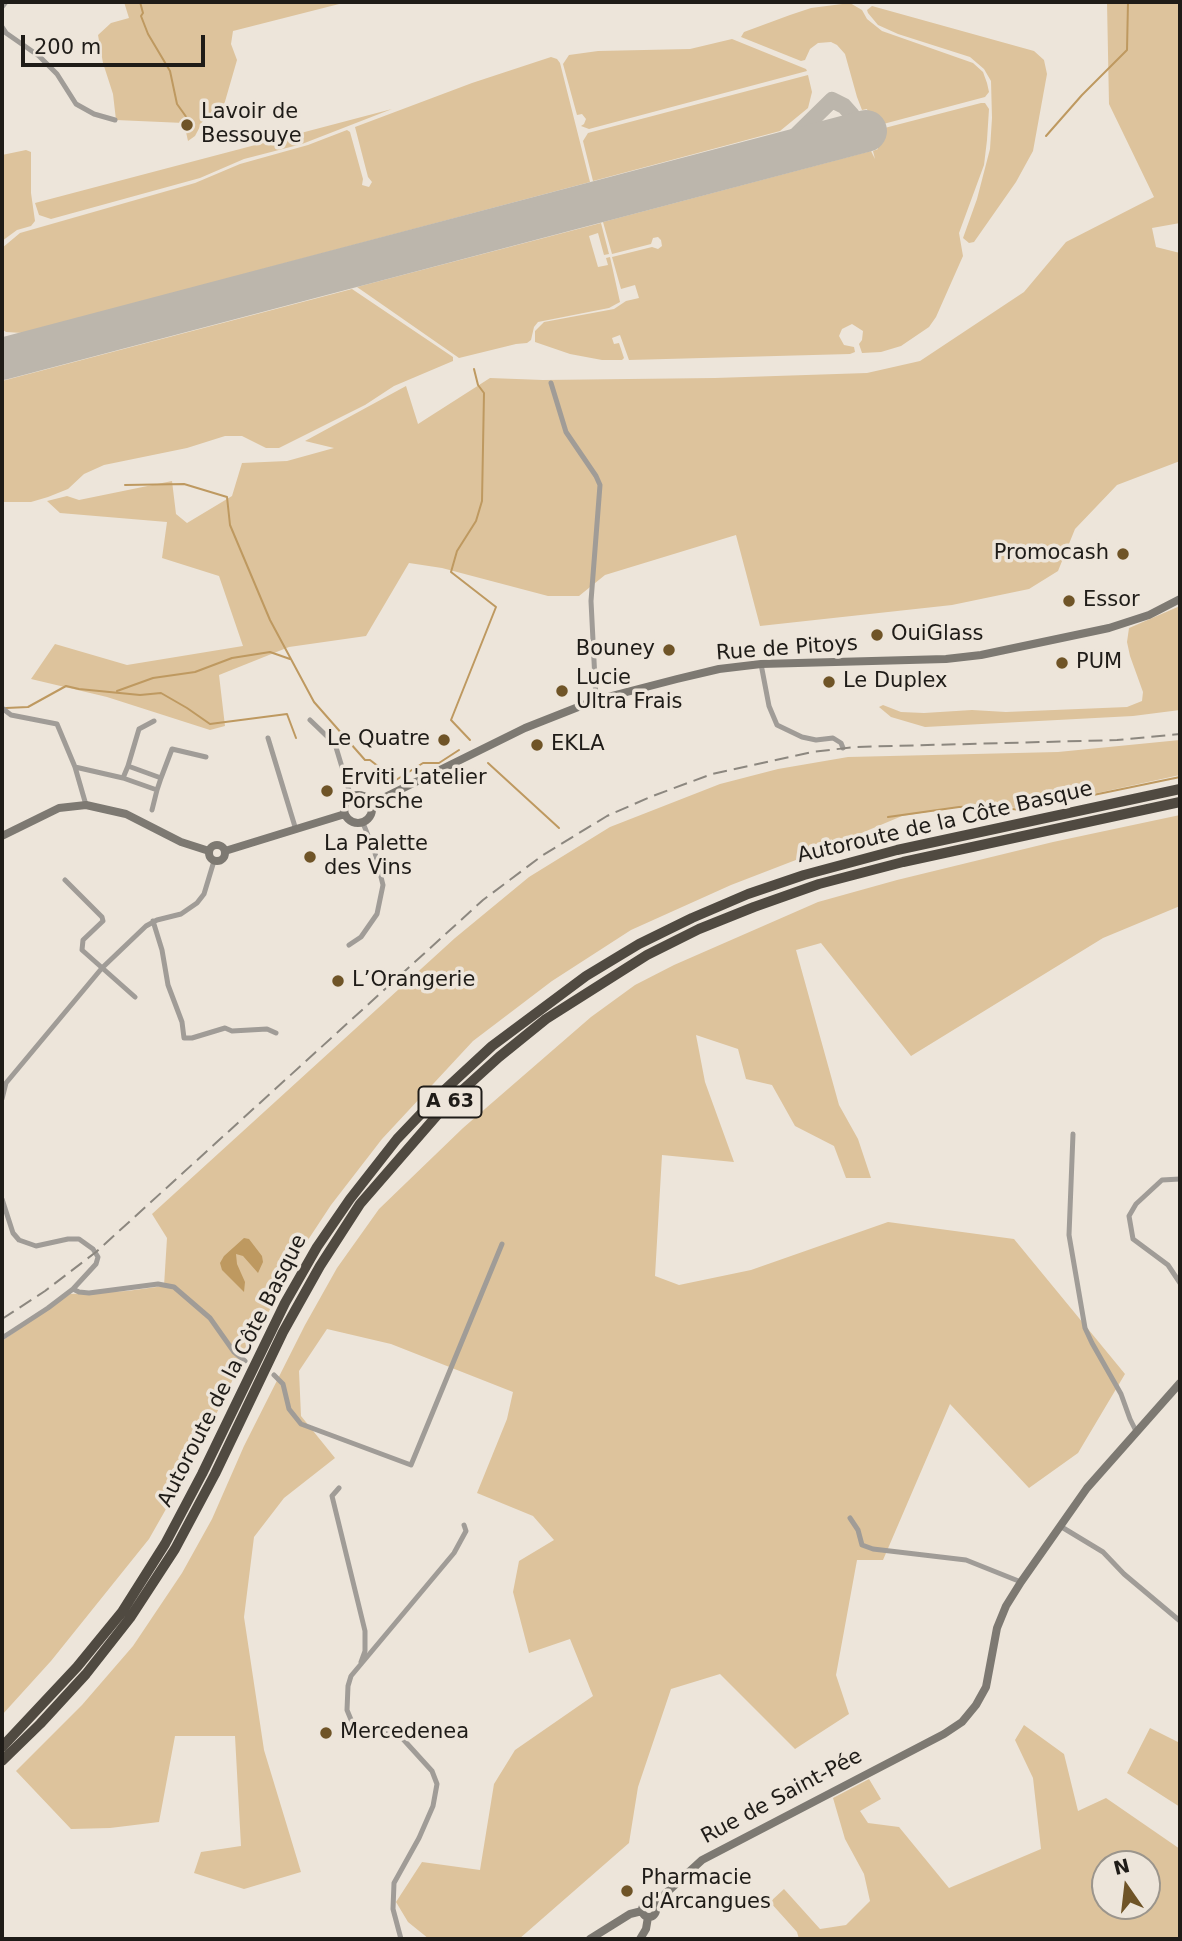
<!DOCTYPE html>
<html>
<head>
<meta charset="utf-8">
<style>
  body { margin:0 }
  #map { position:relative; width:1182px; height:1941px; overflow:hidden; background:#ede5da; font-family:"DejaVu Sans",sans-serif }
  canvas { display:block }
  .frame { position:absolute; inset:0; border:4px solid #1f1c18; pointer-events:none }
  .north { position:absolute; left:1091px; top:1850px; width:70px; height:70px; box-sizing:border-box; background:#ede5da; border:2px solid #9b958c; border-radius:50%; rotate:346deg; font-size:19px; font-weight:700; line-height:28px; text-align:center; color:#1f1c18 }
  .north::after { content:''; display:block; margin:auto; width:24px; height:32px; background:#6f5427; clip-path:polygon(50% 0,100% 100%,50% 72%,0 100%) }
  .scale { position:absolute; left:21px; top:35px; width:184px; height:32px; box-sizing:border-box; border:4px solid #1f1c18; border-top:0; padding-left:9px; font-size:21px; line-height:24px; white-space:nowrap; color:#1f1c18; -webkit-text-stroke:5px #ede5da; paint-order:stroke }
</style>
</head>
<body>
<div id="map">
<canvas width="1182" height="1941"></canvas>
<div class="frame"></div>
<div class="north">N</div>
<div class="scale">200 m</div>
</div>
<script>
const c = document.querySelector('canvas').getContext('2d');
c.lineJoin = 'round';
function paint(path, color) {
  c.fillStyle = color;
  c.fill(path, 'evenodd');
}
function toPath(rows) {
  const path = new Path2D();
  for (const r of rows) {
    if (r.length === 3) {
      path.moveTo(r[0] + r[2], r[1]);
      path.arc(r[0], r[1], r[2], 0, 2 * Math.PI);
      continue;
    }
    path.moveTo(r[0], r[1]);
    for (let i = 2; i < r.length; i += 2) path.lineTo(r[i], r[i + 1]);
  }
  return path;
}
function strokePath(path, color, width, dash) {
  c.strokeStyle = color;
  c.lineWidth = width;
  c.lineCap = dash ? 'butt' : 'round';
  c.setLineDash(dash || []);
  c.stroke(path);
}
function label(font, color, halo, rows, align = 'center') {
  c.font = font + ' "DejaVu Sans",sans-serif';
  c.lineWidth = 7;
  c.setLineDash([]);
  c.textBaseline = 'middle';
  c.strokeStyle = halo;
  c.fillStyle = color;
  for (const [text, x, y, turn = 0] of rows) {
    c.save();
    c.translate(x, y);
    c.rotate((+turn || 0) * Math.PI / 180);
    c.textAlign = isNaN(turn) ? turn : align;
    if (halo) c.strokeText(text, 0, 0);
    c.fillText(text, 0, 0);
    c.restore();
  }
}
const green = toPath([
  [124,2,347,2,233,31,231,44,237,60,224,105,205,117,195,136,188,141,184,123,116,120,113,94,103,63,98,35,111,23,129,18],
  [1107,2,1180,2,1180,223,1152,228,1156,247,1180,253,1180,461,1117,485,1075,529,1058,571,1029,589,952,605,760,626,736,535,605,575,579,596,548,596,442,568,409,563,366,636,289,647,219,675,225,726,210,730,107,697,31,679,55,644,127,665,243,646,219,576,162,558,167,522,60,513,47,501,67,496,79,500,172,481,176,514,187,523,232,496,242,463,287,461,334,448,305,441,406,386,418,424,490,378,543,380,715,378,867,373,920,361,1024,292,1066,242,1154,197,1109,104],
  [850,3,862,10,867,19,882,31,973,63,983,72,987,83,989,92,985,97,872,127,867,109,862,110,857,97,845,54,837,45,831,42,818,43,810,49,805,60,801,61,741,37,744,32,790,15,811,8],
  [872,6,1034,51,1044,60,1047,74,1033,151,1016,182,974,242,969,243,963,238,977,199,990,149,992,118,991,81,984,69,970,57,898,34,878,25,868,13,867,10],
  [732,39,806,69,807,71,589,129,581,126,584,124,586,119,582,114,577,115,563,64,569,55,598,51,690,49],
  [551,57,557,59,560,63,590,182,23,333,6,332,2,329,2,248,20,233,195,183,240,164,308,145,347,130,350,132,363,179,362,185,369,187,372,182,368,177,355,127,472,83],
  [808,75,812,92,808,108,780,131,593,181,583,141,588,133],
  [981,103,985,103,989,109,987,140,984,165,959,233,963,256,936,317,929,327,901,346,881,352,862,353,859,344,862,340,863,331,852,324,842,329,839,336,844,345,854,347,855,352,850,354,629,360,620,335,612,338,614,344,619,343,624,358,622,360,602,360,570,354,535,342,535,331,544,322,614,309,626,301,639,298,635,285,621,289,612,257,652,247,658,249,662,246,661,240,658,237,653,238,651,244,612,254,603,222,871,151,875,159,873,151,878,149,873,131],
  [392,109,302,144,244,159,200,178,51,219,39,215,35,203],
  [26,150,31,152,31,193,35,221,31,226,17,230,2,241,2,155],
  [601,223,609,254,604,255,598,233,589,236,598,267,608,265,606,258,610,257,620,302,609,308,538,322,534,327,531,340,527,343,516,344,459,358,357,287],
  [352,289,453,357,453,361,394,386,365,405,279,448,266,448,242,436,225,436,187,448,104,465,84,474,68,489,48,497,31,502,2,502,2,381],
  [1180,606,1180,710,1133,716,925,727,891,717,879,707,883,705,901,712,924,713,972,710,1006,712,1127,707,1142,701,1143,692,1130,656,1127,642,1129,628],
  [1180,740,1180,775,1024,809,980,804,902,816,814,853,731,885,631,930,552,981,473,1041,382,1139,331,1205,302,1249,233,1379,195,1458,149,1539,51,1661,2,1715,2,1341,70,1294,127,1291,164,1286,167,1238,152,1214,455,938,529,877,610,827,720,784,778,769,848,757,1058,752],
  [1180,815,1180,906,1103,938,911,1056,821,943,796,950,839,1105,858,1139,871,1178,846,1178,834,1146,795,1126,772,1085,746,1079,738,1049,696,1035,705,1082,734,1162,662,1155,655,1276,679,1285,751,1270,888,1222,1014,1239,1125,1374,1078,1453,1029,1488,950,1404,883,1560,857,1560,836,1675,849,1714,795,1749,720,1674,671,1689,638,1787,629,1843,519,1939,429,1939,408,1922,396,1902,422,1862,480,1870,494,1784,515,1750,593,1696,570,1639,529,1653,513,1592,519,1561,554,1540,533,1516,477,1493,507,1419,513,1392,391,1344,327,1329,299,1371,301,1416,335,1458,284,1498,254,1537,244,1617,264,1750,301,1872,244,1889,194,1873,201,1852,241,1846,235,1736,175,1736,159,1822,110,1828,71,1829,16,1771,82,1705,133,1646,182,1573,212,1519,244,1446,305,1325,337,1268,379,1209,463,1128,591,1017,635,985,674,965,818,902,897,880,1053,842],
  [1024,1725,1064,1754,1078,1811,1106,1798,1180,1849,1180,1939,799,1939,797,1932,770,1902,784,1889,820,1929,846,1925,870,1901,864,1874,845,1839,833,1798,869,1779,881,1799,860,1811,868,1823,899,1827,949,1888,1041,1849,1033,1778,1015,1740],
  [1105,1864,1147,1864,1147,1906,1105,1906],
  [1150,1728,1180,1743,1180,1807,1127,1773]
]);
const water = toPath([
  [244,1238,249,1239,262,1256,263,1262,258,1273,243,1256,236,1254,237,1264,245,1282,244,1292,222,1270,220,1263,224,1256]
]);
const stream = toPath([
  [140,2,143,13,141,16,148,34,170,71,177,104,187,118,187,123],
  [1046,136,1082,95,1127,50,1128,2],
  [125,485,184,484,227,497,230,525,270,620,314,702,365,760,370,760,396,780,423,763,439,763,459,750],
  [117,691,153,678,195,672,232,658,270,652,290,659],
  [6,708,28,707,66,686,79,689,140,695,161,693,187,708,210,724,287,714,296,738],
  [470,740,451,720,496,607,451,572,457,551,476,521,482,501,484,393,478,385,474,369],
  [488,763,559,828],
  [888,817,959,807,985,806,1021,810,1180,777]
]);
const taxiway = toPath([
  [777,154,832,100,844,106,852,115,854,125,853,134,847,146,840,151,827,154,815,152,808,146],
  [2,347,17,351,28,351],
  [2,366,16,357,37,350]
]);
const runway = toPath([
  [2,359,866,131]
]);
const street = toPath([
  [2,7,6,2],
  [2,27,6,33,39,56,57,74,76,104,94,114,115,120],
  [551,383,566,432,596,476,600,485,591,601,596,700],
  [761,664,769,706,777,725,802,737,816,740,833,738,841,743,843,748],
  [2,708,11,715,57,724,75,767,86,805],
  [310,720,335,744,351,797],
  [268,738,296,830],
  [128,766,139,729,154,721],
  [75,767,123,778,157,790,161,778,128,766,123,778],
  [161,778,172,749,206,757],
  [152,810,157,790],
  [65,880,102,917,103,921,83,940,82,950,135,997],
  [153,921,162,950,168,985,182,1022,184,1038,192,1038,225,1028,232,1031,267,1029,276,1033],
  [349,945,361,937,377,914,383,885,375,853,363,823],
  [2,1099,6,1083,102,968,146,926,157,920,181,914,197,903,204,894,214,861],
  [1073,1134,1069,1235,1085,1328,1092,1343,1121,1394,1130,1419,1137,1433],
  [1180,1179,1162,1180,1136,1204,1129,1216,1133,1239,1168,1265,1180,1283],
  [2,1199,13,1233,19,1240,36,1246,68,1239,79,1239,93,1249,98,1257,96,1264,73,1289,48,1308,2,1338],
  [73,1289,79,1292,89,1293,158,1284,174,1287,210,1318,234,1352,245,1361],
  [274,1375,283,1384,289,1409,301,1424,411,1465,502,1244],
  [339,1488,332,1496,365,1631,365,1651,361,1662],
  [850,1518,858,1530,862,1545,873,1549,966,1560,1021,1582],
  [1060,1526,1103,1552,1124,1574,1180,1621],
  [401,1939,393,1909,394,1883,419,1838,433,1806,437,1784,432,1771,402,1738,389,1732,359,1731,354,1727,347,1710,348,1686,351,1676,454,1553,466,1531,464,1525]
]);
const secondary = toPath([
  [358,809,14],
  [371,804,525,728,596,700,677,679,719,669,761,664,946,659,981,655,1109,628,1149,615,1180,599],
  [2,836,59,808,86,805,126,814,181,842,209,851],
  [217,853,8],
  [225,851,345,814],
  [649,1910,7],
  [653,1905,702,1860,944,1734,962,1722,976,1705,986,1687,997,1628,1006,1606,1021,1582,1087,1488,1180,1383],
  [590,1939,630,1914,642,1911],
  [640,1939,646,1929,648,1917]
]);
const highway = toPath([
  [2,1747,77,1667,122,1612,165,1544,202,1474,285,1303,317,1247,350,1199,397,1139,437,1097,492,1046,586,976,639,944,692,918,748,894,804,875,897,850,1180,789],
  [2,1761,40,1724,86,1674,130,1618,175,1549,215,1474,283,1332,320,1266,360,1204,446,1105,499,1057,546,1019,647,955,699,929,754,907,819,884,903,862,1180,802]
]);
const rail = toPath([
  [2,1319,45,1291,96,1252,483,900,543,855,607,816,650,797,712,774,812,752,855,747,1117,740,1180,734]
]);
const markers = [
  [187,125,7,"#6f5427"],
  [1123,554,7,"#6f5427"],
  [1069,601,7,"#6f5427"],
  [877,635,7,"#6f5427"],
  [669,650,7,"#6f5427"],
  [1062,663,7,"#6f5427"],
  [829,682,7,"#6f5427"],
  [562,691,7,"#6f5427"],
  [444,740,7,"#6f5427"],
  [537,745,7,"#6f5427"],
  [327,791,7,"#6f5427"],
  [310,857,7,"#6f5427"],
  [338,981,7,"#6f5427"],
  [326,1733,7,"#6f5427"],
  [627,1891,7,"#6f5427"]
];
const shields = [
  [450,1102,63]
];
const shieldNames = [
  ["A 63",450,1102]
];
const poiNames = [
  ["Lavoir de",201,113],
  ["Bessouye",201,137],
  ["Promocash",1109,554,"right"],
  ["Essor",1083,601],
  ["OuiGlass",891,635],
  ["Bouney",655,650,"right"],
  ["PUM",1076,663],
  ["Lucie",576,679],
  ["Ultra Frais",576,703],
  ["Le Duplex",843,682],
  ["Le Quatre",430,740,"right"],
  ["EKLA",551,745],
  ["Erviti L'atelier",341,779],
  ["Porsche",341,803],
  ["La Palette",324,845],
  ["des Vins",324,869],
  ["L’Orangerie",352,981],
  ["Mercedenea",340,1733],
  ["Pharmacie",641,1879],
  ["d'Arcangues",641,1903]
];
const streetNames = [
  ["Rue de Pitoys",787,649,-4],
  ["Autoroute de la Côte Basque",945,823,-13],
  ["Autoroute de la Côte Basque",233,1371,-63],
  ["Rue de Saint-Pée",782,1797,-28]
];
paint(green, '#ddc39c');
paint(water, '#be9960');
strokePath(stream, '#be9960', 2);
strokePath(taxiway, '#bcb6ac', 16);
strokePath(runway, '#bcb6ac', 42);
strokePath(street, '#a09c97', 5);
strokePath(secondary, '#7d7972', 8);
strokePath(highway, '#504a41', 10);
strokePath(rail, '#8c877f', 2, [14, 7]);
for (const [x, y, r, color] of markers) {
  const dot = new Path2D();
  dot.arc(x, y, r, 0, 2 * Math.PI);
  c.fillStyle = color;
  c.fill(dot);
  strokePath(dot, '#ede5da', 2.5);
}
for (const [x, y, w] of shields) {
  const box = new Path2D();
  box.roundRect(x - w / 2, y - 15.5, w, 31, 5);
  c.fillStyle = '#ede5da';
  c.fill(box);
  strokePath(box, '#1f1c18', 2);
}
label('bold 19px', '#1f1c18', null, shieldNames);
label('21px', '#1f1c18', '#ede5da', poiNames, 'left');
label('21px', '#1f1c18', '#ede5da', streetNames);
</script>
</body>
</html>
